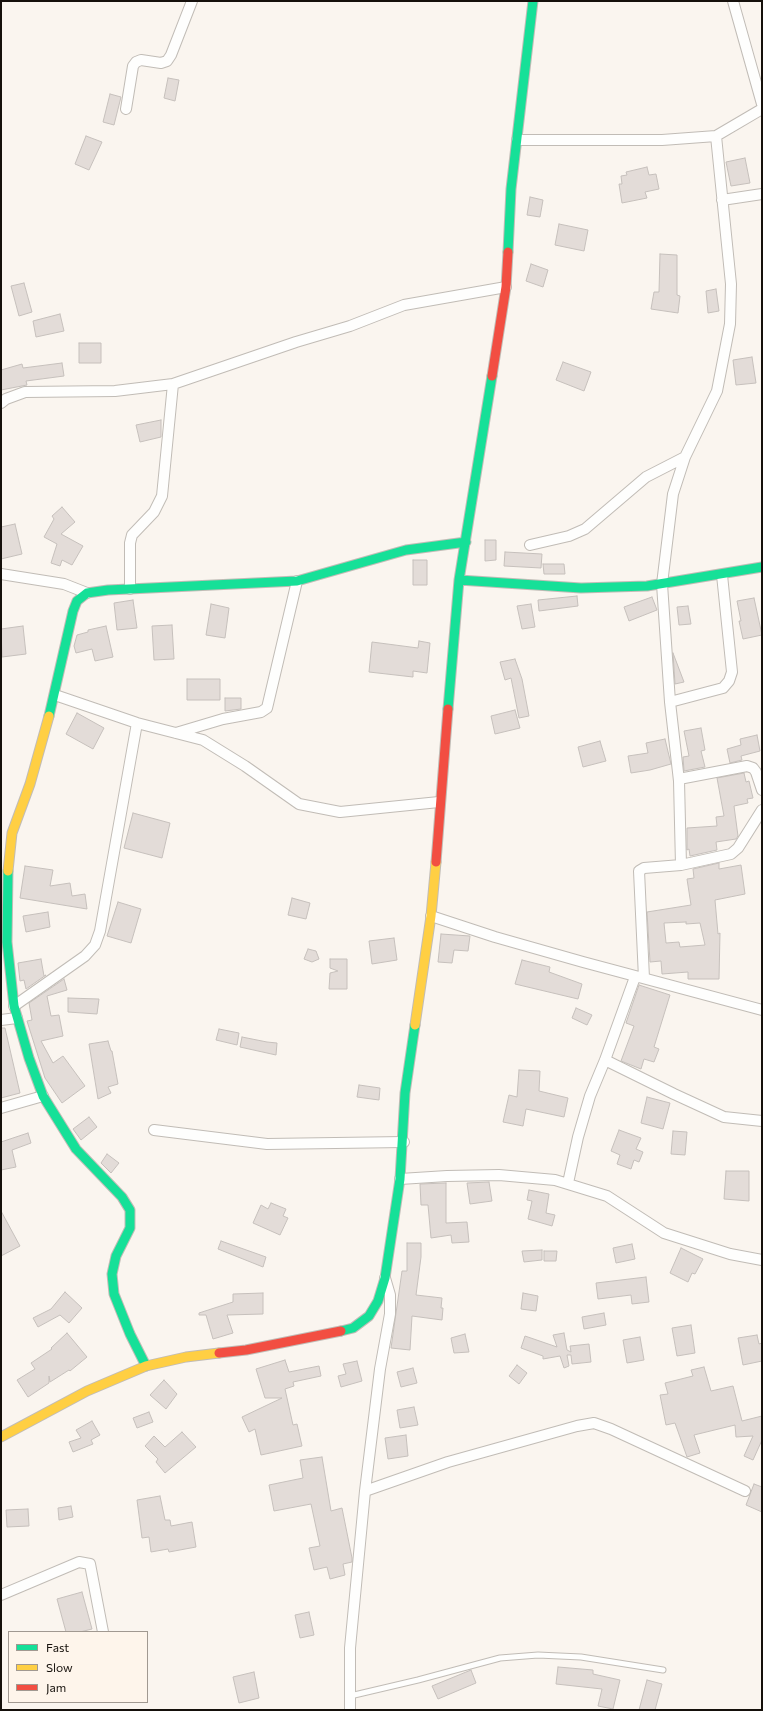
<!DOCTYPE html>
<html>
<head>
<meta charset="utf-8">
<style>
  body { margin:0 }
  #map { position:relative; width:763px; height:1711px; overflow:hidden; background:#faf5ef; font-family:Commissioner,sans-serif }
  canvas { display:block }
  .frame { position:absolute; inset:0; border:2px solid #15100b; pointer-events:none }
  .legend { position:absolute; left:8px; top:1631px; width:140px; height:72px; box-sizing:border-box; background:#fef5eb; border:1px solid #a19991; margin:0; padding:5px 7px; list-style:none; font-size:12px; color:#15100b }
  .legend li { display:flex; align-items:center; gap:8px; height:20px }
  .legend b { width:20px; border:1px solid #a19991 }
</style>
</head>
<body>
<div id="map">
<canvas width="763" height="1711"></canvas>
<div class="frame"></div>
<ul class="legend">
<li><b style="height:5px;background:#16e098"></b>Fast</li>
<li><b style="height:5px;background:#ffcf43"></b>Slow</li>
<li><b style="height:5px;background:#f24e42"></b>Jam</li>
</ul>
</div>
<script>
const c = document.querySelector('canvas').getContext('2d');
c.lineJoin = 'round';
function paint(path, color) {
  c.fillStyle = color;
  c.fill(path, 'evenodd');
}
function toPath(rows) {
  const path = new Path2D();
  for (const r of rows) {
    path.moveTo(r[0], r[1]);
    for (let i = 2; i < r.length; i += 2) path.lineTo(r[i], r[i + 1]);
  }
  return path;
}
function strokePath(path, color, width, dash) {
  c.strokeStyle = color;
  c.lineWidth = width;
  c.lineCap = dash ? 'butt' : 'round';
  c.setLineDash(dash || []);
  c.stroke(path);
}
const building = toPath([
  [168,78,179,80,175,101,164,98,168,78],
  [110,94,121,97,114,125,103,122,110,94],
  [86,136,102,142,89,170,75,164,86,136],
  [745,158,750,183,731,186,726,162,745,158],
  [647,167,649,175,656,174,659,189,645,192,647,198,622,203,619,184,622,184,621,176,627,175,626,172,647,167],
  [530,197,543,200,540,217,527,215,530,197],
  [559,224,588,230,584,251,555,245,559,224],
  [660,254,677,255,677,295,680,296,678,313,651,309,654,292,659,292,660,254],
  [531,264,548,270,543,287,526,281,531,264],
  [24,283,32,312,19,316,11,286,24,283],
  [716,289,719,311,708,313,706,291,716,289],
  [60,314,64,331,36,337,33,321,60,314],
  [79,343,101,343,101,363,79,363,79,343],
  [752,357,756,383,736,385,733,360,752,357],
  [563,362,591,372,584,391,556,380,563,362],
  [62,363,64,376,26,381,27,385,1,390,1,370,22,364,23,368,62,363],
  [161,420,161,437,140,442,136,425,161,420],
  [62,507,75,522,61,534,83,546,72,565,62,560,60,566,51,563,57,544,44,537,54,519,52,516,62,507],
  [15,524,22,554,1,559,1,527,15,524],
  [485,540,496,540,496,560,485,561,485,540],
  [505,552,542,554,541,568,504,566,505,552],
  [413,560,427,560,427,585,413,585,413,560],
  [543,564,564,564,565,574,544,574,543,564],
  [577,596,578,606,539,611,538,600,577,596],
  [652,597,657,610,629,621,624,607,652,597],
  [754,598,762,635,743,639,739,621,741,621,737,601,754,598],
  [133,600,137,628,117,630,114,603,133,600],
  [211,604,229,608,225,638,206,635,211,604],
  [531,604,535,627,522,629,517,606,531,604],
  [688,606,691,624,679,625,677,607,688,606],
  [172,625,174,659,154,660,152,626,172,625],
  [23,626,26,654,2,657,1,629,23,626],
  [106,626,113,657,95,661,92,649,76,653,74,646,77,635,88,632,88,630,106,626],
  [419,641,430,643,427,673,413,671,413,677,369,672,372,642,418,648,419,641],
  [673,653,684,682,675,684,673,653],
  [515,659,522,679,529,716,519,718,511,678,505,680,500,662,515,659],
  [187,679,220,679,220,700,187,700,187,679],
  [225,698,241,698,241,709,225,711,225,698],
  [515,710,520,728,495,734,491,716,515,710],
  [77,713,104,728,93,749,66,734,77,713],
  [701,728,705,750,701,751,705,767,684,771,683,757,689,756,684,731,701,728],
  [757,735,760,751,741,756,742,760,730,763,727,749,741,745,740,739,757,735],
  [665,739,671,764,650,770,631,773,628,756,648,753,646,743,665,739],
  [600,741,606,761,583,767,578,747,600,741],
  [744,773,746,782,749,781,753,798,747,799,748,803,734,806,738,836,736,839,716,842,717,850,690,856,689,849,687,850,687,828,717,826,716,817,724,816,717,778,744,773],
  [133,813,170,823,162,858,124,848,133,813],
  [719,863,719,869,741,865,745,894,715,900,718,934,720,933,719,979,688,979,688,972,662,974,661,961,650,962,647,912,691,905,687,879,694,878,693,869,719,863],
  [686,922,686,924,700,923,705,945,680,947,679,942,666,943,664,923,686,922],
  [25,866,53,870,50,886,70,883,72,896,85,894,87,909,20,898,25,866],
  [292,898,310,903,306,919,288,915,292,898],
  [118,902,141,909,131,943,107,936,118,902],
  [48,912,50,927,26,932,23,916,48,912],
  [441,934,470,936,468,951,454,950,452,963,438,962,441,934],
  [394,938,397,960,372,964,369,941,394,938],
  [308,949,316,951,319,959,312,962,304,959,308,949],
  [41,959,44,976,46,975,26,989,24,980,20,981,18,963,41,959],
  [330,959,347,959,347,989,329,989,330,973,338,971,330,968,330,959],
  [522,960,550,967,549,972,582,984,578,999,515,984,522,960],
  [64,979,67,990,47,996,51,1016,59,1015,63,1036,41,1041,53,1063,63,1056,85,1086,62,1103,45,1078,27,1021,32,1020,29,1003,64,979],
  [639,985,670,995,654,1047,659,1049,654,1062,644,1059,641,1069,621,1061,634,1026,626,1023,639,985],
  [68,998,99,999,97,1014,68,1012,68,998],
  [576,1008,592,1015,587,1025,572,1018,576,1008],
  [1,1028,5,1028,20,1093,1,1098,1,1028],
  [219,1029,239,1033,237,1045,216,1040,219,1029],
  [242,1037,267,1042,277,1043,276,1055,240,1047,242,1037],
  [108,1041,111,1051,112,1051,118,1084,108,1087,111,1093,98,1099,89,1044,108,1041],
  [519,1070,540,1071,539,1091,568,1098,564,1117,526,1109,523,1126,503,1122,509,1095,517,1097,519,1070],
  [359,1085,380,1088,379,1100,357,1097,359,1085],
  [647,1097,670,1103,663,1129,641,1123,647,1097],
  [89,1117,97,1127,81,1140,73,1129,89,1117],
  [619,1130,641,1138,636,1149,643,1152,639,1162,634,1160,631,1169,617,1164,620,1155,611,1151,619,1130],
  [673,1131,687,1132,685,1155,671,1154,673,1131],
  [28,1133,31,1143,12,1150,16,1167,1,1170,1,1142,28,1133],
  [107,1154,119,1163,111,1173,101,1163,107,1154],
  [726,1171,749,1171,749,1201,724,1199,726,1171],
  [489,1182,492,1201,470,1204,467,1183,489,1182],
  [446,1183,446,1223,467,1222,469,1242,452,1243,451,1235,431,1238,428,1205,421,1205,420,1184,446,1183],
  [529,1190,549,1194,546,1213,555,1215,552,1226,528,1219,532,1201,527,1200,529,1190],
  [271,1203,286,1209,283,1216,288,1218,280,1235,253,1223,261,1205,268,1209,271,1203],
  [1,1211,20,1246,1,1256,1,1211],
  [221,1241,266,1257,263,1267,218,1249,221,1241],
  [407,1243,421,1243,421,1257,416,1295,442,1298,441,1308,443,1308,442,1320,412,1316,410,1350,391,1348,402,1271,407,1271,407,1243],
  [632,1244,635,1259,616,1263,613,1248,632,1244],
  [681,1248,703,1259,695,1274,692,1273,688,1282,670,1273,681,1248],
  [542,1250,542,1260,524,1262,522,1251,542,1250],
  [544,1251,557,1251,556,1261,544,1261,544,1251],
  [646,1277,649,1302,632,1304,631,1295,598,1299,596,1283,646,1277],
  [65,1292,82,1308,69,1323,60,1315,38,1327,33,1318,51,1309,65,1292],
  [263,1293,263,1314,227,1315,233,1333,213,1339,206,1315,199,1315,199,1313,233,1302,233,1294,263,1293],
  [523,1293,538,1296,536,1311,521,1309,523,1293],
  [604,1313,606,1325,584,1329,582,1317,604,1313],
  [691,1325,695,1353,677,1356,672,1328,691,1325],
  [67,1333,87,1357,70,1371,69,1370,50,1382,49,1376,49,1383,28,1397,17,1380,35,1369,31,1363,52,1349,51,1348,67,1333],
  [564,1333,567,1350,571,1352,570,1346,589,1344,591,1362,572,1364,571,1355,567,1355,569,1366,564,1368,560,1356,543,1359,543,1356,521,1348,525,1336,557,1347,553,1335,564,1333],
  [465,1334,469,1352,454,1353,451,1338,465,1334],
  [757,1335,759,1344,762,1343,762,1361,743,1365,738,1338,757,1335],
  [640,1337,644,1360,627,1363,623,1340,640,1337],
  [285,1360,289,1372,319,1366,321,1376,293,1382,294,1386,285,1389,293,1425,297,1424,302,1446,261,1455,255,1429,249,1432,242,1417,282,1398,265,1398,256,1369,285,1360],
  [357,1361,362,1381,341,1387,338,1376,346,1374,343,1364,357,1361],
  [517,1365,527,1373,519,1384,509,1376,517,1365],
  [704,1367,711,1391,733,1386,742,1421,762,1416,762,1440,753,1460,744,1456,753,1436,736,1437,735,1425,694,1435,700,1453,687,1457,675,1423,666,1425,660,1395,668,1394,665,1383,693,1376,691,1370,704,1367],
  [413,1368,417,1383,401,1387,397,1372,413,1368],
  [164,1380,177,1394,166,1409,150,1395,164,1380],
  [414,1407,418,1425,400,1428,397,1410,414,1407],
  [149,1412,153,1422,137,1428,133,1418,149,1412],
  [92,1421,100,1435,91,1440,93,1444,73,1452,69,1442,81,1438,76,1430,92,1421],
  [182,1432,196,1447,165,1473,156,1462,158,1459,145,1446,154,1436,165,1447,182,1432],
  [406,1435,408,1456,388,1459,385,1438,406,1435],
  [322,1457,331,1511,342,1508,352,1558,352,1562,343,1564,345,1575,330,1579,327,1567,314,1570,309,1548,320,1546,311,1504,274,1511,269,1485,303,1478,300,1460,322,1457],
  [754,1484,762,1487,762,1512,746,1505,754,1484],
  [160,1496,165,1520,170,1520,171,1526,192,1522,196,1547,169,1552,168,1549,151,1552,149,1537,142,1538,137,1500,160,1496],
  [71,1506,73,1517,59,1520,58,1508,71,1506],
  [28,1509,29,1526,7,1527,6,1510,28,1509],
  [82,1592,92,1629,80,1632,66,1632,57,1599,82,1592],
  [309,1612,314,1635,300,1638,295,1615,309,1612],
  [558,1667,593,1670,593,1674,620,1680,613,1709,598,1706,602,1689,556,1684,558,1667],
  [471,1670,476,1683,438,1699,432,1686,471,1670],
  [254,1672,259,1698,239,1703,233,1677,254,1672],
  [647,1680,662,1684,655,1710,639,1710,647,1680]
]);
const lane = toPath([
  [350,1696,418,1680,500,1658,538,1655,581,1657,663,1670]
]);
const street = toPath([
  [733,1,762,104],
  [126,109,133,66,136,62,141,60,161,63,167,61,171,55,192,1],
  [517,140,662,140,716,136,762,109],
  [722,200,762,194],
  [1,403,6,399,25,392,115,391,173,384,296,342,350,326,404,305,506,287],
  [530,545,569,536,585,529,646,477,685,457],
  [1,574,64,584,87,593],
  [130,589,130,543,132,535,154,512,162,496,173,384],
  [55,695,137,723,203,740,245,766,299,804,340,812,439,802],
  [670,702,723,688,729,681,732,672,722,575],
  [176,733,223,719,261,712,267,708,297,581],
  [679,779,747,766,753,768,756,772,762,790],
  [681,865,679,781,670,702,662,584,673,494,685,457,717,391,730,324,731,284,716,136],
  [431,916,495,937,583,962,762,1010],
  [644,978,639,871,644,868,681,865,731,854,738,848,762,810],
  [14,1006,85,956,95,945,100,931,137,723],
  [1,1020,17,1018],
  [605,1060,674,1094,724,1117,762,1121],
  [1,1108,43,1096],
  [154,1130,267,1144,404,1142],
  [400,1179,447,1176,499,1175,555,1180,607,1196,664,1233,730,1254,762,1260],
  [568,1183,578,1137,590,1096,605,1060,635,977],
  [365,1491,448,1462,577,1426,594,1423,611,1429,745,1491],
  [1,1595,79,1562,90,1564,103,1632],
  [350,1710,350,1648,365,1491,380,1369,390,1314,390,1295,385,1278]
]);
const fast = toPath([
  [508,252,511,189,533,1],
  [459,580,581,588,647,586,762,567],
  [448,709,459,580,492,376],
  [49,716,73,611,77,601,87,593,108,590,297,581,406,550,466,542],
  [8,871,7,942,14,1006,29,1058,43,1096,76,1149,122,1197,130,1210,130,1228,116,1256,112,1274,114,1294,130,1334,146,1366],
  [341,1331,353,1328,369,1316,378,1301,385,1278,400,1179,405,1093,415,1025]
]);
const slow = toPath([
  [8,871,12,833,30,784,49,716],
  [415,1025,431,916,436,862],
  [1,1437,87,1391,146,1366,186,1357,219,1353]
]);
const jam = toPath([
  [492,376,506,287,508,252],
  [436,862,448,709],
  [219,1353,246,1350,341,1331]
]);
paint(building, '#e3dcd8');
strokePath(building, '#c6c0bc', 1);
strokePath(lane, '#c1bcb6', 7);
strokePath(street, '#c1bcb6', 12);
strokePath(fast, '#c1bcb6', 11);
strokePath(slow, '#c1bcb6', 11);
strokePath(jam, '#c1bcb6', 11);
strokePath(lane, '#fefefd', 5);
strokePath(street, '#fefefd', 10);
strokePath(fast, '#16e098', 9);
strokePath(slow, '#ffcf43', 9);
strokePath(jam, '#f24e42', 9);
</script>
</body>
</html>
